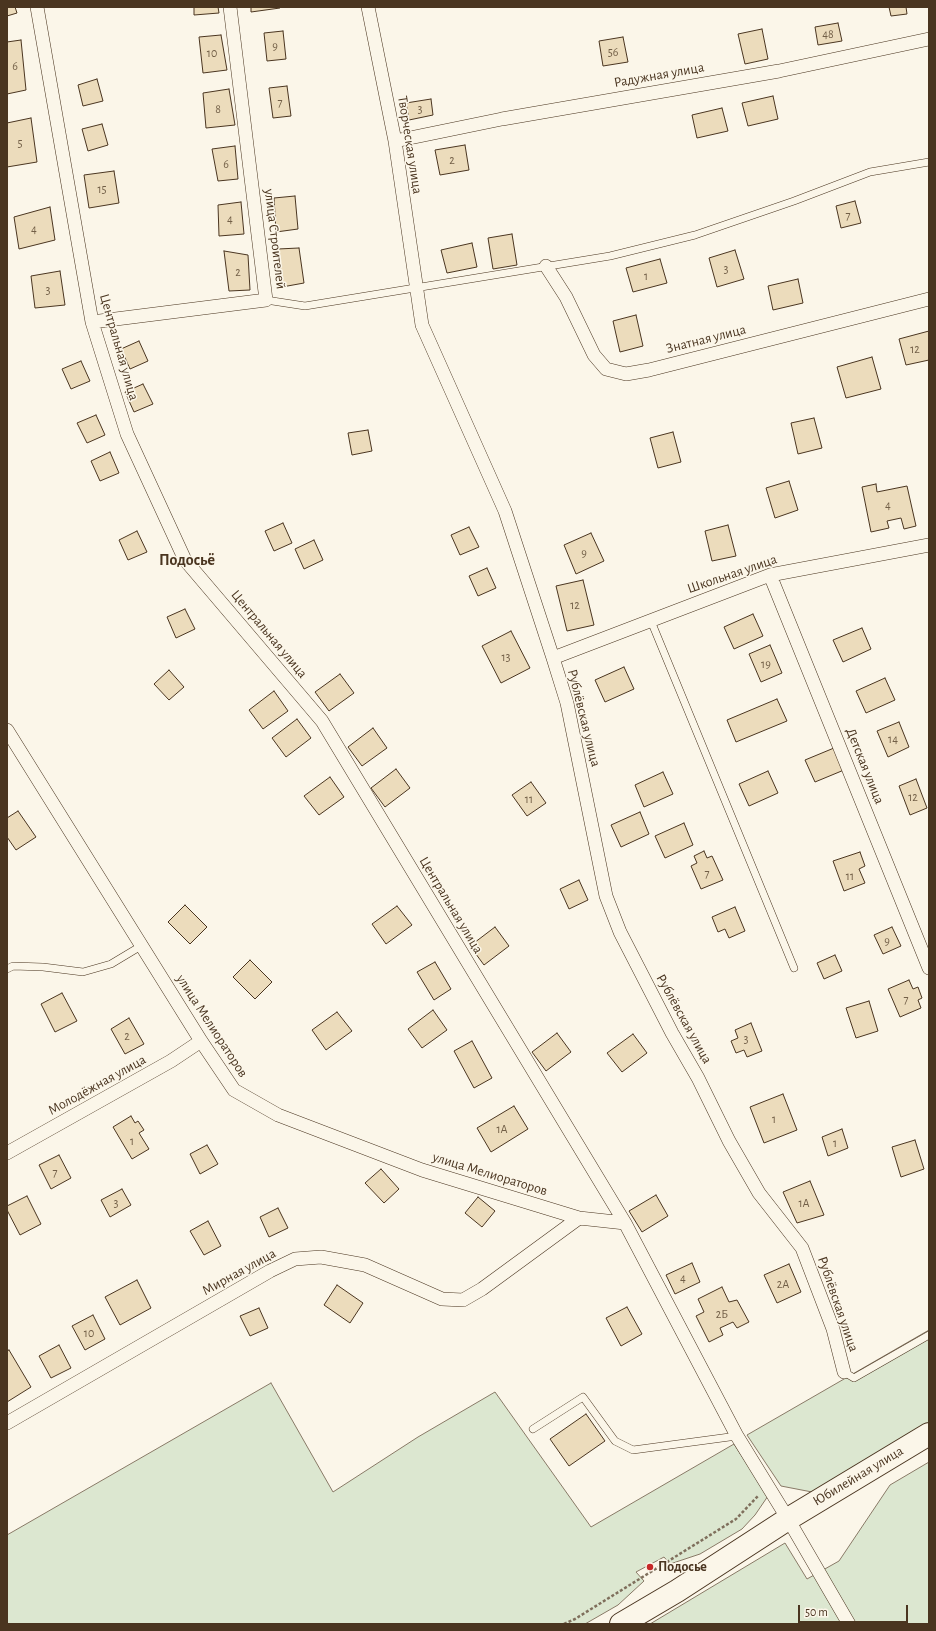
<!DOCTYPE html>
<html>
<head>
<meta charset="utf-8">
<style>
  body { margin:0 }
  #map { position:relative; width:936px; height:1631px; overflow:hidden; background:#fbf6e9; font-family:"Alegreya Sans",sans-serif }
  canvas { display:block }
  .frame { position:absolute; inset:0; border:8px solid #4a3520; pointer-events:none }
  .scale { position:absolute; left:798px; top:1605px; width:110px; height:18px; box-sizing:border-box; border:2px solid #4a3520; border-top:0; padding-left:5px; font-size:12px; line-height:14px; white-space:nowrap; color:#4a3520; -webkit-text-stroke:3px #fbf6e9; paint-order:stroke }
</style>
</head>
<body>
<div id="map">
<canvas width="936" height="1631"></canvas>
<div class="frame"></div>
<div class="scale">50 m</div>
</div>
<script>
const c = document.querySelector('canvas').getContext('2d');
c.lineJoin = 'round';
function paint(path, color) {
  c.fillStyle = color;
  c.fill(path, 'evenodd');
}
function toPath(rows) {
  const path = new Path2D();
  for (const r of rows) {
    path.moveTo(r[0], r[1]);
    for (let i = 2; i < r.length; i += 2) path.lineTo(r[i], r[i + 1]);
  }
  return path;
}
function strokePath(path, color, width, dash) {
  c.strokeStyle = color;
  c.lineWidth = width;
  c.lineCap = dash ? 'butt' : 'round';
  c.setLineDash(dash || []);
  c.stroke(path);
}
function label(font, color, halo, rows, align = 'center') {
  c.font = font + ' "Alegreya Sans",sans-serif';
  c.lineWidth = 3;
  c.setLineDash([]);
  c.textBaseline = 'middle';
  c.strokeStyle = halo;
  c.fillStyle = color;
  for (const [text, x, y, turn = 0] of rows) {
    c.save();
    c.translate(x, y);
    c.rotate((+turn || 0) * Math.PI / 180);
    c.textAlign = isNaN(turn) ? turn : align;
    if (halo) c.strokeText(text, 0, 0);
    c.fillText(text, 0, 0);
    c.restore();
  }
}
const green = toPath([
  [929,1330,929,1424,812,1492,781,1486,747,1435,929,1330],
  [271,1383,333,1492,418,1437,495,1392,591,1527,734,1444,768,1496,755,1515,742,1529,700,1554,670,1564,664,1557,636,1572,644,1581,618,1605,585,1624,7,1624,7,1535,271,1383],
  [929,1462,929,1624,650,1624,785,1543,807,1579,839,1561,890,1485,929,1462]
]);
const building = toPath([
  [7,7,15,7,17,13,7,16,7,7],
  [194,7,218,7,219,13,194,15,194,7],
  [251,7,280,7,280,8,251,12,251,7],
  [889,7,906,7,907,14,891,16,889,7],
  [838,23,842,41,818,45,815,27,838,23],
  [762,29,768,59,745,64,738,34,762,29],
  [283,31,286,59,267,61,264,33,283,31],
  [221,35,227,70,203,73,199,37,221,35],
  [623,37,628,62,603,66,599,41,623,37],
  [21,40,26,90,7,94,7,42,21,40],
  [97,79,103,101,83,106,78,85,97,79],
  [287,86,291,116,273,118,269,88,287,86],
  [229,89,235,125,206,128,203,93,229,89],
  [773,96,778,119,748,126,742,103,773,96],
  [431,99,433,115,409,120,406,103,431,99],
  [722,108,728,131,697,138,692,115,722,108],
  [31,118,37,162,7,167,7,123,31,118],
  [102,124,108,145,88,151,82,129,102,124],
  [465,145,469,170,440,175,435,150,465,145],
  [235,146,238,179,218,181,212,149,235,146],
  [114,171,119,203,89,208,84,175,114,171],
  [295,196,298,229,276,232,274,198,295,196],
  [855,201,861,223,841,228,836,206,855,201],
  [241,202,244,234,219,236,218,205,241,202],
  [50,207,55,240,19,249,14,217,50,207],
  [512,234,517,265,493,269,488,238,512,234],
  [472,243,477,267,447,273,441,250,472,243],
  [299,248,304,283,282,287,278,249,299,248],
  [735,250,744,279,717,287,709,258,735,250],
  [224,251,248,255,250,290,229,291,224,251],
  [660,259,667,283,633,292,626,268,660,259],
  [60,271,65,305,35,308,31,276,60,271],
  [798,279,803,303,773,310,768,286,798,279],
  [636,315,643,346,620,352,613,321,636,315],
  [929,331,929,360,906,365,899,339,929,331],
  [139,341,148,361,130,369,121,349,139,341],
  [872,357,881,389,846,398,837,367,872,357],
  [81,361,90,381,71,389,62,369,81,361],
  [143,384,153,404,134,412,125,392,143,384],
  [96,415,105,435,87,443,77,423,96,415],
  [814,418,822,448,798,454,791,423,814,418],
  [368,430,372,451,352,455,348,433,368,430],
  [673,432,681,462,658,468,650,438,673,432],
  [110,452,119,473,100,481,91,461,110,452],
  [789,481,798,510,775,518,766,488,789,481],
  [876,484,877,492,907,486,916,526,904,529,901,518,887,521,889,528,871,532,862,487,876,484],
  [283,523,292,543,274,551,265,531,283,523],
  [728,525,736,556,712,561,705,531,728,525],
  [469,527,479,547,460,555,451,535,469,527],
  [137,531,147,552,128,560,119,540,137,531],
  [591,533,604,561,576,574,564,545,591,533],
  [314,540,323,560,304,569,295,549,314,540],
  [487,568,496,588,478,596,469,576,487,568],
  [583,580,594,625,567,631,556,586,583,580],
  [185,609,195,629,176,638,167,617,185,609],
  [753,614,763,636,734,649,724,627,753,614],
  [862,628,871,649,843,662,833,640,862,628],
  [511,631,530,668,501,683,482,646,511,631],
  [770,645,782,673,761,682,749,654,770,645],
  [624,667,634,689,605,702,595,680,624,667],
  [169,670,184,687,169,700,154,684,169,670],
  [340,674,354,693,329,711,315,692,340,674],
  [885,678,895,700,866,713,856,691,885,678],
  [274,691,288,711,263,729,249,710,274,691],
  [777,699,787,721,736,742,727,720,777,699],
  [297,719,311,738,286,757,272,738,297,719],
  [899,722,909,747,888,757,877,731,899,722],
  [373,728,387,748,362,766,348,747,373,728],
  [834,748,844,770,815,782,805,760,834,748],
  [396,769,410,788,385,807,371,788,396,769],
  [768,771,778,793,749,806,739,784,768,771],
  [663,772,673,794,644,807,635,785,663,772],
  [330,777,344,797,319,815,304,796,330,777],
  [916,779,927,808,910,815,899,786,916,779],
  [531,782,546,803,527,816,512,795,531,782],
  [18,811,36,837,16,850,7,837,7,818,18,811],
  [640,812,649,834,621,847,611,825,640,812],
  [684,823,693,845,665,858,655,836,684,823],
  [704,851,707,858,712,856,723,880,701,889,691,866,697,863,694,856,704,851],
  [860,852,865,866,859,869,865,883,844,891,833,861,860,852],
  [579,880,588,900,569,909,560,889,579,880],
  [185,905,207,927,190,944,168,922,185,905],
  [397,906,412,925,386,944,372,924,397,906],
  [735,907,745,931,729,938,725,929,718,932,712,917,735,907],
  [495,927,509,946,484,965,470,946,495,927],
  [892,927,901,946,883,954,874,935,892,927],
  [835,955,842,971,824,979,817,963,835,955],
  [250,960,272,982,255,999,233,977,250,960],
  [435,962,451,989,434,1000,417,972,435,962],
  [909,980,913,989,918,987,922,998,918,1000,921,1008,900,1017,888,989,909,980],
  [62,993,77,1021,55,1032,41,1004,62,993],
  [869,1001,878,1031,856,1038,846,1008,869,1001],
  [433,1010,447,1030,422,1048,408,1029,433,1010],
  [337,1012,352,1031,326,1050,312,1030,337,1012],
  [129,1018,144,1044,125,1054,111,1029,129,1018],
  [751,1023,762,1051,747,1057,744,1050,736,1053,731,1041,738,1038,735,1030,751,1023],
  [557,1033,571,1052,546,1071,532,1052,557,1033],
  [633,1034,647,1053,622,1072,607,1053,633,1034],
  [472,1041,492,1078,474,1088,454,1051,472,1041],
  [783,1094,797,1130,764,1143,750,1107,783,1094],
  [514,1106,528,1129,491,1152,477,1128,514,1106],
  [131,1116,135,1123,138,1121,144,1130,139,1133,149,1149,132,1159,113,1127,131,1116],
  [842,1129,848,1148,828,1156,822,1137,842,1129],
  [915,1140,924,1169,901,1177,892,1147,915,1140],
  [207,1145,218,1164,200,1174,190,1154,207,1145],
  [59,1155,71,1178,51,1189,39,1165,59,1155],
  [381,1169,399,1189,384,1203,365,1183,381,1169],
  [810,1181,824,1215,797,1223,783,1192,810,1181],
  [122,1189,131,1205,110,1217,101,1200,122,1189],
  [656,1195,668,1216,642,1232,629,1211,656,1195],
  [27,1196,41,1224,20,1235,7,1210,7,1206,27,1196],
  [478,1197,495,1211,482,1227,465,1213,478,1197],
  [278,1208,288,1228,269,1237,260,1217,278,1208],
  [208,1221,221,1246,204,1255,190,1231,208,1221],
  [692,1263,700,1282,675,1294,666,1275,692,1263],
  [789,1264,801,1292,777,1303,764,1275,789,1264],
  [137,1280,151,1308,120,1325,105,1297,137,1280],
  [337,1285,363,1303,350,1323,324,1305,337,1285],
  [722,1287,729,1302,737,1300,749,1322,737,1328,733,1322,720,1328,723,1335,709,1342,696,1316,704,1312,698,1299,722,1287],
  [627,1307,642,1334,621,1346,606,1318,627,1307],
  [259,1308,268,1328,250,1336,240,1316,259,1308],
  [93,1315,105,1339,85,1350,72,1326,93,1315],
  [59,1345,71,1368,51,1378,39,1356,59,1345],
  [9,1350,31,1387,7,1402,7,1351,9,1350],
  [586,1414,605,1441,569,1466,550,1439,586,1414]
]);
const path = toPath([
  [564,1624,575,1619,736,1519,758,1496]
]);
const lane = toPath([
  [266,300,305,306,610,256,695,235,794,201,870,172,929,162],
  [651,621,794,968],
  [7,969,13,966,43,967,83,972,111,964,141,946],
  [844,1372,854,1378,929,1335],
  [533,1429,583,1397,615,1441,633,1450,737,1436]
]);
const street = toPath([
  [37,7,92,322,127,434,185,560,322,721,625,1223,737,1436,788,1519,849,1624],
  [368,7,395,141,422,325,505,511,553,658,567,703,606,896,620,932,672,1033,698,1078,729,1141,759,1193,802,1248,833,1329,844,1372],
  [395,141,502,119,779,71,929,39],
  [546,266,566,297,594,355,606,369,626,374,649,370,929,299],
  [92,322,266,300,230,7],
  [770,575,929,968],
  [553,658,770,575,929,545],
  [7,730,201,1041,234,1090,278,1115,422,1170,579,1218,625,1223],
  [7,1153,171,1061,201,1041],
  [7,1423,270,1271,295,1259,321,1257,365,1265,442,1299,463,1300,482,1289,579,1218]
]);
const highway = toPath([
  [621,1624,677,1591,788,1519,929,1434]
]);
const markers = [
  [650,1567,4,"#c62828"]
];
const numberNames = [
  ["48",828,34],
  ["9",275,46],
  ["56",613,52],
  ["10",212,53],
  ["6",15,66],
  ["7",280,102],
  ["8",218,109],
  ["3",420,109],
  ["5",20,143],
  ["2",452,160],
  ["6",226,164],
  ["15",102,189],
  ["7",848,215],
  ["4",230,219],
  ["4",34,229],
  ["3",726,269],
  ["2",238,272],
  ["1",646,276],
  ["3",48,290],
  ["12",915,349],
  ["4",888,505],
  ["9",584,553],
  ["12",575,605],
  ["13",506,657],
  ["19",766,664],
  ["14",893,739],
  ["12",913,797],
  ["11",529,799],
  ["7",707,873],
  ["11",850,876],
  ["9",887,941],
  ["7",906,999],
  ["2",127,1036],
  ["3",746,1039],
  ["1",774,1119],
  ["1А",502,1129],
  ["1",132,1141],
  ["1",835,1143],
  ["7",55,1172],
  ["3",116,1203],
  ["1А",804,1203],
  ["4",683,1278],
  ["2А",783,1284],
  ["2Б",722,1314],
  ["10",89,1333]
];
const streetNames = [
  ["Радужная улица",659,75,-10],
  ["Творческая улица",410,145,81],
  ["улица Строителей",275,239,83],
  ["Знатная улица",706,339,-14],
  ["Центральная улица",119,347,74],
  ["Школьная улица",732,574,-19],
  ["Центральная улица",269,634,50],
  ["Рублёвская улица",584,718,76],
  ["Детская улица",865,766,68],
  ["Центральная улица",451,905,59],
  ["Рублёвская улица",684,1019,61],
  ["улица Мелиораторов",212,1026,57],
  ["Молодёжная улица",97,1085,-29],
  ["улица Мелиораторов",490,1174,17],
  ["Мирная улица",239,1272,-29],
  ["Рублёвская улица",838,1304,71],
  ["Юбилейная улица",858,1476,-31]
];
const poiNames = [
  ["Подосье",658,1567]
];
const quarterNames = [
  ["Подосьё",187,560]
];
paint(green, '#dce7d0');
strokePath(green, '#887966', 1);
paint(building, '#ecdcbc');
strokePath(building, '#4a3520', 1);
strokePath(lane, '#4a3520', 8);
strokePath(street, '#4a3520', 14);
strokePath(highway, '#4a3520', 24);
strokePath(path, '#7f6f5c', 2.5, [3, 2]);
strokePath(lane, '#fbf6e9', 7);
strokePath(street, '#fbf6e9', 13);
strokePath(highway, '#fbf6e9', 22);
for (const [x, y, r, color] of markers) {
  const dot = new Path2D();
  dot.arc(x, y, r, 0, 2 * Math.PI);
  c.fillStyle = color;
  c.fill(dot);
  strokePath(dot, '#fbf6e9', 1.5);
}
label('12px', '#725f47', null, numberNames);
label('14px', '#4a3520', '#fbf6e9', streetNames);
label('bold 14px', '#4a3520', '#fbf6e9', poiNames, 'left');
label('bold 16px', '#4a3520', '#fbf6e9', quarterNames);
</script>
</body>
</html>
